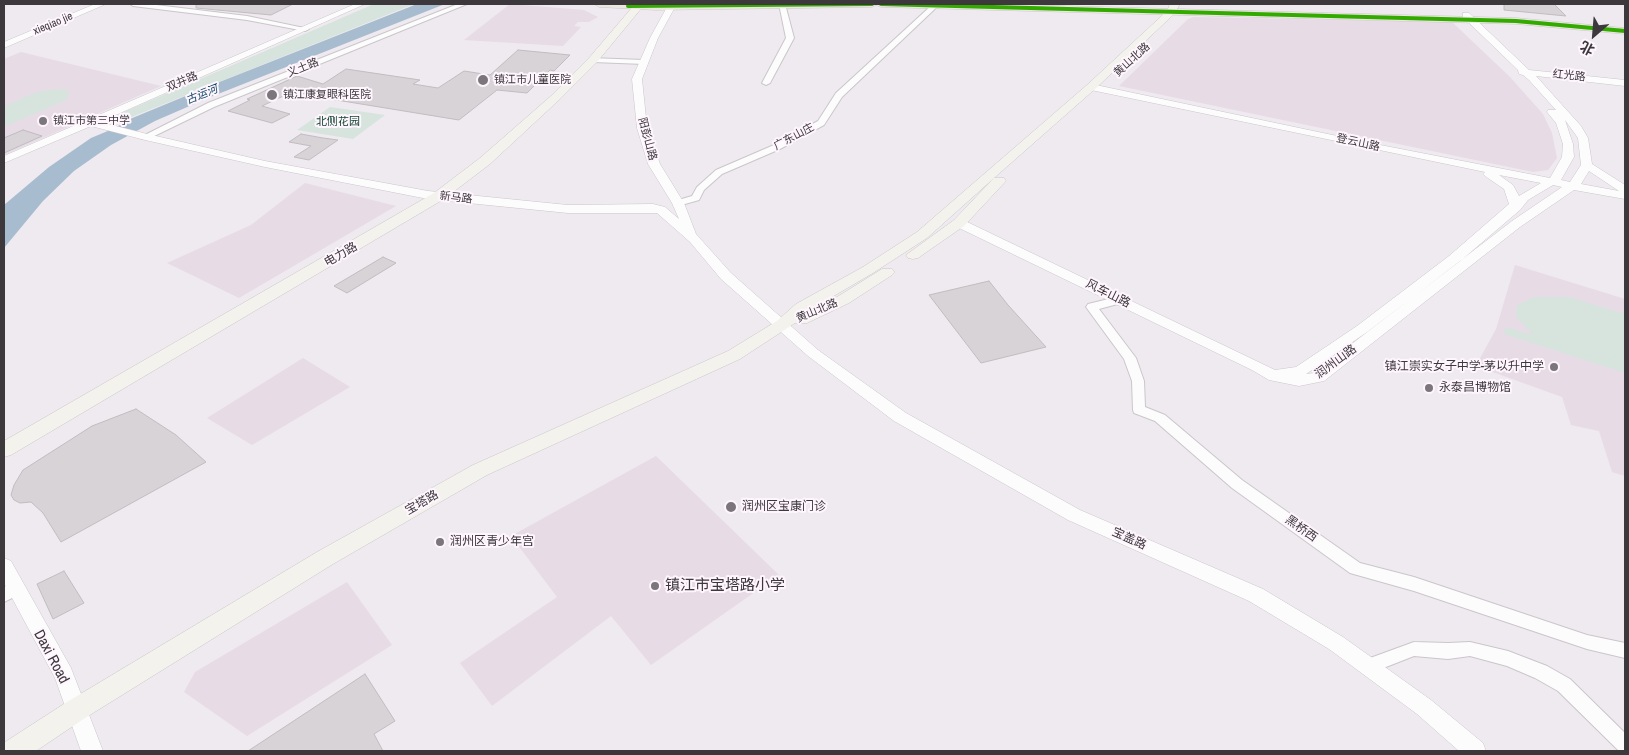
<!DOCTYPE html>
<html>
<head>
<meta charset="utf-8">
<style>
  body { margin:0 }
  #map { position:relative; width:1629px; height:755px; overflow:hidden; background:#efeaef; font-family:"Archivo Narrow","Noto Sans SC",sans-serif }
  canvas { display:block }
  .frame { position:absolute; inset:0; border:5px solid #3c383c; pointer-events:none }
  .north { position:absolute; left:1569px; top:10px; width:50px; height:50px; -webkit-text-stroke:4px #fef5fd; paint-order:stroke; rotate:207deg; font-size:14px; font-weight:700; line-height:20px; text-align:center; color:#3c383c }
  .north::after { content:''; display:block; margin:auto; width:18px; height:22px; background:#3c383c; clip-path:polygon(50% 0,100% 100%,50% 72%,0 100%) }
</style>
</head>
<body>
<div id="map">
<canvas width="1629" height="755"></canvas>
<div class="frame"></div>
<div class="north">北</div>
</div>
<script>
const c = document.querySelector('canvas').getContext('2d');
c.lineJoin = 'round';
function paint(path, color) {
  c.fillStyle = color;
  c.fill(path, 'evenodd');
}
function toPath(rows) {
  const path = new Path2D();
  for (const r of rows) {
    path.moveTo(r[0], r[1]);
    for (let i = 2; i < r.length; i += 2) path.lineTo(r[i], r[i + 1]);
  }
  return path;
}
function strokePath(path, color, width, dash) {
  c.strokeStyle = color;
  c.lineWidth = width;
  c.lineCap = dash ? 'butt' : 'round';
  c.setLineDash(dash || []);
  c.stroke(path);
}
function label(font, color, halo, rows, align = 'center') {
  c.font = font + ' "Archivo Narrow","Noto Sans SC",sans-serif';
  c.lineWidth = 4;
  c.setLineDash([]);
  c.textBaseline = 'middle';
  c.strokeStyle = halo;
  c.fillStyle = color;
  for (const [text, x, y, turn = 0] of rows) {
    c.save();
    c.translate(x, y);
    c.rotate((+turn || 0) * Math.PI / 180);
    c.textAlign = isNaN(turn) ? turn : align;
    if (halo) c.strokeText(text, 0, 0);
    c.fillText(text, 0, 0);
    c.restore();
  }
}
const built = toPath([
  [510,4,584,10,598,17,589,22,578,22,574,26,581,27,563,46,464,40],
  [1194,17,1452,22,1510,77,1543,114,1552,133,1557,158,1548,170,1533,172,1119,86,1188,19],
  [21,52,161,86,4,155,4,59],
  [305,183,396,206,239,298,167,263,251,225],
  [1515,265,1625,299,1625,476,1612,472,1599,431,1571,425,1562,397,1487,370,1477,364,1496,329],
  [303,358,350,387,252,445,207,418],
  [656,456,779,575,651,665,611,616,492,706,460,663,557,597,511,536],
  [347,582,392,645,247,736,184,692,195,672]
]);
const green = toPath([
  [374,4,414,4,119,122,110,118],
  [57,89,69,90,68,97,64,101,4,127,4,106,37,92],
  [330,107,385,115,353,139,297,130],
  [1534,297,1569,297,1625,314,1625,373,1504,334,1506,327,1533,335,1516,316,1517,305]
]);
const water = toPath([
  [417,4,445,4,208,98,155,121,111,145,74,171,43,201,4,248,4,205,49,167,91,138,115,128,130,119,217,83]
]);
const building = toPath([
  [196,4,293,4,271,15,196,8,196,4],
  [1504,4,1554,4,1566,16,1504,10,1504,4],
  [518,50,570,55,554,71,550,70,527,93,497,90,459,120,312,96,294,91,262,106,290,114,272,123,228,111,250,100,247,99,297,76,323,84,346,69,420,80,413,84,438,88,464,71,490,75,518,50],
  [23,130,42,136,4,153,4,138,23,130],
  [301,134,323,138,338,140,309,160,294,157,311,146,289,142,301,134],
  [383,257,396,263,347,293,334,286,383,257],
  [989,281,1008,305,1046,347,981,363,929,295,989,281],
  [136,409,176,435,206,462,61,542,43,513,31,502,20,503,14,500,11,495,14,485,23,470,92,426,136,409],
  [64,571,84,603,53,619,37,584,64,571],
  [365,674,395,721,374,734,383,751,248,751,365,674]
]);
const minor = toPath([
  [130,4,148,4,247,16,309,29,305,31,247,20,133,6,130,4],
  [458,4,467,4,214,107,148,139,142,139,141,137,208,103,458,4],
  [779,4,785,4,794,38,770,83,766,85,762,83,786,38,779,4],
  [933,4,940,4,842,97,824,125,780,149,722,174,704,190,699,200,678,206,675,205,675,201,692,196,697,187,716,170,774,145,818,121,836,93,933,4],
  [590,58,644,60,648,62,644,64,593,62,589,60,590,58],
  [1121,296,1127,300,1125,302,1099,309,1136,358,1144,381,1145,407,1165,415,1242,480,1360,563,1414,577,1587,635,1625,643,1625,658,1587,649,1414,591,1350,573,1232,488,1155,421,1134,413,1133,410,1132,381,1124,359,1086,307,1088,304,1121,296],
  [16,581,22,583,24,588,22,593,4,602,4,587,16,581],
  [1414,642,1448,643,1470,642,1508,651,1547,666,1570,679,1625,733,1625,751,1619,751,1558,691,1535,678,1507,666,1470,656,1448,659,1414,656,1368,674,1362,671,1360,666,1362,661,1414,642]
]);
const tertiary = toPath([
  [95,4,106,4,4,48,4,42,95,4],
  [355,4,365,4,100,122,147,134,265,161,428,191,568,205,653,204,665,207,679,219,672,203,648,164,637,128,632,79,650,38,667,7,674,5,675,7,658,38,642,79,647,128,660,164,684,203,696,234,731,273,818,350,906,413,1080,510,1263,589,1343,637,1431,700,1483,743,1486,751,1459,751,1417,714,1329,649,1249,601,1068,520,894,421,808,356,721,279,690,242,657,213,568,213,428,199,265,167,145,140,91,126,4,163,4,156,355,4],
  [1463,13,1469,13,1529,70,1625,80,1625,86,1536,76,1581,126,1588,138,1592,164,1625,185,1625,199,1574,190,1520,227,1324,381,1299,386,1269,380,1252,370,955,226,953,223,959,219,963,220,1275,370,1296,367,1357,326,1449,256,1509,204,1504,189,1485,176,1483,174,1485,172,1091,90,1086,87,1091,84,1375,144,1550,178,1562,157,1563,144,1556,123,1547,112,1548,110,1556,110,1529,80,1523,75,1519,74,1518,70,1463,17,1463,13],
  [1565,120,1578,138,1581,165,1570,182,1561,180,1574,157,1573,144,1565,120],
  [1589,171,1619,191,1581,184,1589,171],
  [1499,175,1541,183,1519,196,1513,185,1499,175],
  [1553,185,1562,187,1512,221,1314,373,1306,374,1367,332,1459,262,1520,210,1528,200,1553,185],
  [4,558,11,561,71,668,103,751,81,751,55,678,4,583,4,558]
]);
const secondary = toPath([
  [635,4,645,4,597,62,559,100,490,164,444,199,11,455,4,457,4,441,434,193,480,158,551,96,589,58,635,4],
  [1170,4,1180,4,1174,14,1095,89,994,178,1004,178,1006,181,964,226,918,258,913,259,908,258,906,255,954,220,994,178,927,238,873,273,820,304,837,297,882,269,892,269,895,272,892,275,849,303,807,323,795,323,740,359,487,475,333,564,85,718,36,751,4,751,5,742,67,702,317,552,473,465,728,351,777,321,796,304,863,267,917,232,1087,85,1167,11,1170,4]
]);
const primary = toPath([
  [594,4,989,4,1516,18,1625,28,1625,34,1516,24,881,7,876,5,872,7,656,10,599,7,594,4]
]);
const bus1 = toPath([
  [881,4,1516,21,1625,31],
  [628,6,872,4]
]);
const markers = [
  [483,80,6,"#7b767b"],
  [272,95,6,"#7b767b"],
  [43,121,5,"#7b767b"],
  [1554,367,5,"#7b767b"],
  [1429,388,5,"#7b767b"],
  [731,507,6,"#7b767b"],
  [440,542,5,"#7b767b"],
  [655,586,5,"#7b767b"]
];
const farStreetnames = [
  ["xieqiao jie",53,24,-23],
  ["黄山北路",1132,60,-42],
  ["义土路",303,68,-22],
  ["红光路",1569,76,6],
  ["双井路",182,82,-23],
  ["广东山庄",794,137,-28],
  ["阳彭山路",647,139,75],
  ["登云山路",1358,143,12],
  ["新马路",456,198,7],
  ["黄山北路",817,311,-23]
];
const farPoinames = [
  ["镇江市儿童医院",494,80],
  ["镇江康复眼科医院",283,95],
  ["镇江市第三中学",53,121]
];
const farWaternames = [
  ["古运河",202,95,-22]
];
const farParknames = [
  ["北侧花园",338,122]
];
const streetNames = [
  ["电力路",341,255,-30],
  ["风车山路",1108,294,26],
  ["润州山路",1336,362,-36],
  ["宝塔路",422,503,-30],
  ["黑桥西",1301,529,35],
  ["宝盖路",1129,539,24]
];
const poiNames = [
  ["镇江崇实女子中学-茅以升中学",1544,367,"right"],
  ["永泰昌博物馆",1439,388],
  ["润州区宝康门诊",742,507],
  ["润州区青少年宫",450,542]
];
const nearPoinames = [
  ["镇江市宝塔路小学",665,586]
];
const nearStreetnames = [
  ["Daxi Road",51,657,62]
];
paint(built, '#e7dbe6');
paint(green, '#d6e4dd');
paint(water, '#a8bccf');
paint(building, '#d7d3d7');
strokePath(building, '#c0bcc0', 1);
strokePath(minor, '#cac6ca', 2);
strokePath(tertiary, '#cac6ca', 1);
strokePath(secondary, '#cac6ca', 1);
strokePath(primary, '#cbc8cb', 1);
paint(minor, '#fdfcfd');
paint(tertiary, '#fdfcfd');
paint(secondary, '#f3f2ed');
paint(primary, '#eae8de');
strokePath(bus1, '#3a0', 4);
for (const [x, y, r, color] of markers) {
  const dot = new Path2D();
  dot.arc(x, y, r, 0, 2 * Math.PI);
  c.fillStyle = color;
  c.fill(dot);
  strokePath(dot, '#fef5fd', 2);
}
label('11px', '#3c383c', '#fef5fd', farStreetnames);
label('11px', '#3c383c', '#fef5fd', farPoinames, 'left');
label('italic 11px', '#0b4365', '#fef5fd', farWaternames);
label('11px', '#11432e', '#fef5fd', farParknames);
label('12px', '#3c383c', '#fef5fd', streetNames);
label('12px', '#3c383c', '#fef5fd', poiNames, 'left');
label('15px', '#3c383c', '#fef5fd', nearPoinames, 'left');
label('15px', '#3c383c', '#fef5fd', nearStreetnames);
</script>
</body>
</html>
